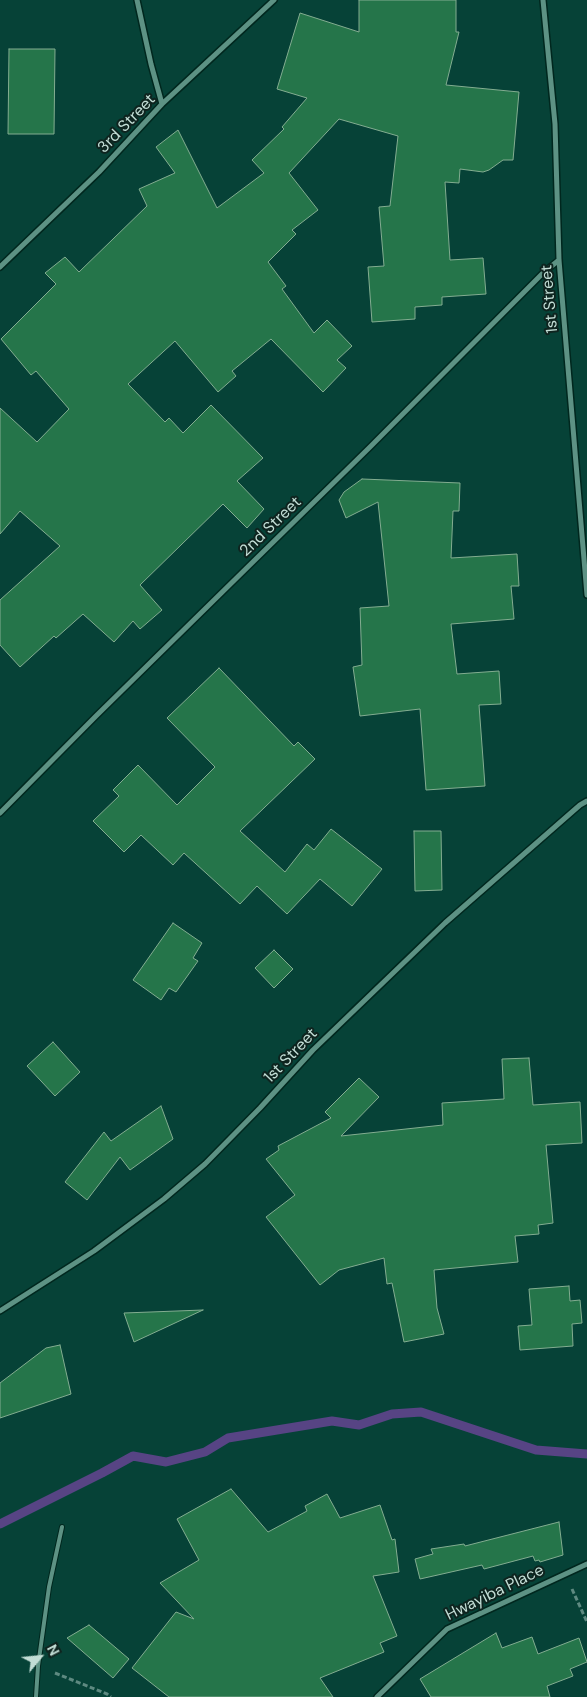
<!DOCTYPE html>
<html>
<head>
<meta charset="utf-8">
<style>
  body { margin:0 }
  #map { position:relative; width:587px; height:1697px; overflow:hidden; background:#064237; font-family:"DM Sans",sans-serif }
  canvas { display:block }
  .north { position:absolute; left:15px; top:1632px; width:50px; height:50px; -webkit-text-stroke:4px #0e241f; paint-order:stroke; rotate:62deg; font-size:14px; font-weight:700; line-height:20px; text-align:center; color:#c2ddd5 }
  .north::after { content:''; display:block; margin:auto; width:18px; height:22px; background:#c2ddd5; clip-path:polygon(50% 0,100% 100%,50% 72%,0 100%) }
</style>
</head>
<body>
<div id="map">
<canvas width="587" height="1697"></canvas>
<div class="north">N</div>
</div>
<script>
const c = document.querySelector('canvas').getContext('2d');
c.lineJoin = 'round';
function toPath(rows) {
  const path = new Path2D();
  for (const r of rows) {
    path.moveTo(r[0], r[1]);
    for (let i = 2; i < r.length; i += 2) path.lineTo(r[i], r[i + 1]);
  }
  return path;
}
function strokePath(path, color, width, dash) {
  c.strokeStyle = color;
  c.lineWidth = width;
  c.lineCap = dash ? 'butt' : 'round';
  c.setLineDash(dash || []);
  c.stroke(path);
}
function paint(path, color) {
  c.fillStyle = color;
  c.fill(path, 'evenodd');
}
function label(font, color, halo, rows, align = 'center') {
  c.font = font + ' "DM Sans",sans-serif';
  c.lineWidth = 4;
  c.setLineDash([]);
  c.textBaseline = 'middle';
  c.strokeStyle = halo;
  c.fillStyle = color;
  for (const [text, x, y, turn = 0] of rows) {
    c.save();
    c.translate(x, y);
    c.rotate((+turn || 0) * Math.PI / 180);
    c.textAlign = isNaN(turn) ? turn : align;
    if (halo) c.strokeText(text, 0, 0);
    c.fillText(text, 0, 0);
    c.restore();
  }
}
const stream = toPath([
  [0,1524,102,1473,133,1456,166,1462,205,1452,228,1438,332,1421,359,1425,392,1414,421,1412,536,1450,587,1454]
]);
const building = toPath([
  [359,0,456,0,456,32,459,32,446,85,519,92,513,160,503,160,489,170,483,172,460,169,459,183,445,182,450,260,483,258,486,294,442,297,442,305,415,307,415,319,372,322,368,267,384,266,379,207,390,206,398,136,339,119,289,173,318,210,292,230,296,234,268,262,286,286,282,289,314,333,327,320,352,346,337,360,346,368,323,392,271,339,232,371,236,376,218,392,175,341,128,384,165,422,169,418,183,433,211,405,263,458,237,481,264,509,247,528,223,504,140,585,162,610,140,629,133,621,114,642,83,614,56,638,54,636,20,667,0,645,0,600,60,546,20,511,0,534,0,408,37,442,69,409,36,371,31,375,1,339,56,284,45,273,65,257,79,272,147,206,139,189,175,173,156,147,178,130,217,208,264,173,252,160,284,129,282,127,307,98,277,89,300,13,359,32,359,0],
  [9,49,55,49,54,134,8,134,9,49],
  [362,479,460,483,459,511,453,511,451,558,517,554,519,586,511,586,514,619,451,624,457,674,499,671,501,704,479,705,485,786,426,790,420,709,360,716,353,667,362,665,360,608,389,606,378,502,346,518,339,500,344,492,362,479],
  [219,668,294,746,298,742,315,759,240,831,285,872,307,844,314,850,331,829,382,869,352,906,320,879,287,914,257,886,240,904,184,853,173,865,141,835,124,852,93,821,119,796,113,790,138,765,177,805,215,767,167,718,219,668],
  [414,831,441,831,442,890,415,891,414,831],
  [173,923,202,943,193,958,198,961,176,992,169,988,161,1000,133,980,173,923],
  [274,950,293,969,274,988,255,968,274,950],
  [53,1042,80,1072,55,1096,27,1066,53,1042],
  [529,1058,533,1105,580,1102,582,1143,546,1145,553,1223,538,1225,539,1234,515,1236,518,1262,434,1270,437,1308,444,1334,404,1342,392,1283,387,1284,384,1258,339,1270,320,1285,266,1217,295,1195,266,1159,279,1150,278,1146,331,1118,325,1112,359,1078,379,1097,341,1136,443,1125,442,1103,504,1099,502,1059,529,1058],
  [161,1106,173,1139,130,1170,120,1157,87,1200,65,1182,104,1132,111,1141,161,1106],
  [569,1286,570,1301,580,1300,582,1323,572,1324,573,1346,520,1350,518,1326,532,1325,529,1289,569,1286],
  [203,1310,134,1342,124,1313,203,1310],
  [60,1345,71,1394,0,1418,0,1383,46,1348,60,1345],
  [231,1489,268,1532,307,1511,305,1506,327,1494,340,1518,380,1505,392,1540,395,1539,399,1572,373,1576,397,1636,380,1643,384,1652,320,1678,333,1697,169,1697,132,1668,176,1612,194,1619,160,1583,199,1560,177,1519,231,1489],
  [559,1522,563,1555,540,1562,539,1560,535,1561,533,1556,484,1569,482,1565,420,1579,415,1559,433,1554,431,1549,464,1544,465,1546,559,1522],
  [89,1625,129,1659,113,1678,67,1638,89,1625],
  [496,1633,502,1648,532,1637,538,1654,579,1638,587,1662,570,1669,573,1676,547,1686,550,1697,431,1697,420,1679,496,1633]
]);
const path = toPath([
  [572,1589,587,1622],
  [55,1673,107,1694,111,1697]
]);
const lane = toPath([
  [36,1697,38,1666,49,1587,62,1527]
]);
const street = toPath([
  [137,0,151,64,162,104],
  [543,0,555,124,559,260,587,595],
  [0,267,99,172,162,104,274,0],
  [0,813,96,716,371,446,543,273,559,260],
  [0,1311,94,1251,164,1199,205,1164,260,1108,313,1050,445,923,580,805,587,801],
  [377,1697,447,1629,587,1564]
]);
const streetNames = [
  ["3rd Street",127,124,-46],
  ["1st Street",550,299,-95],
  ["2nd Street",271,527,-44],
  ["1st Street",291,1056,-46],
  ["Hwayiba Place",495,1593,-26]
];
strokePath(stream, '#574484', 9);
paint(building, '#25754a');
strokePath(building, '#83ad91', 1);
strokePath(lane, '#00271e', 6);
strokePath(street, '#00271e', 8);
strokePath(path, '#5e8a81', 3, [5, 2.5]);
strokePath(lane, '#5d9284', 4);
strokePath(street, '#5d9284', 5);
label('16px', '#c2ddd5', '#0e241f', streetNames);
</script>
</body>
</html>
